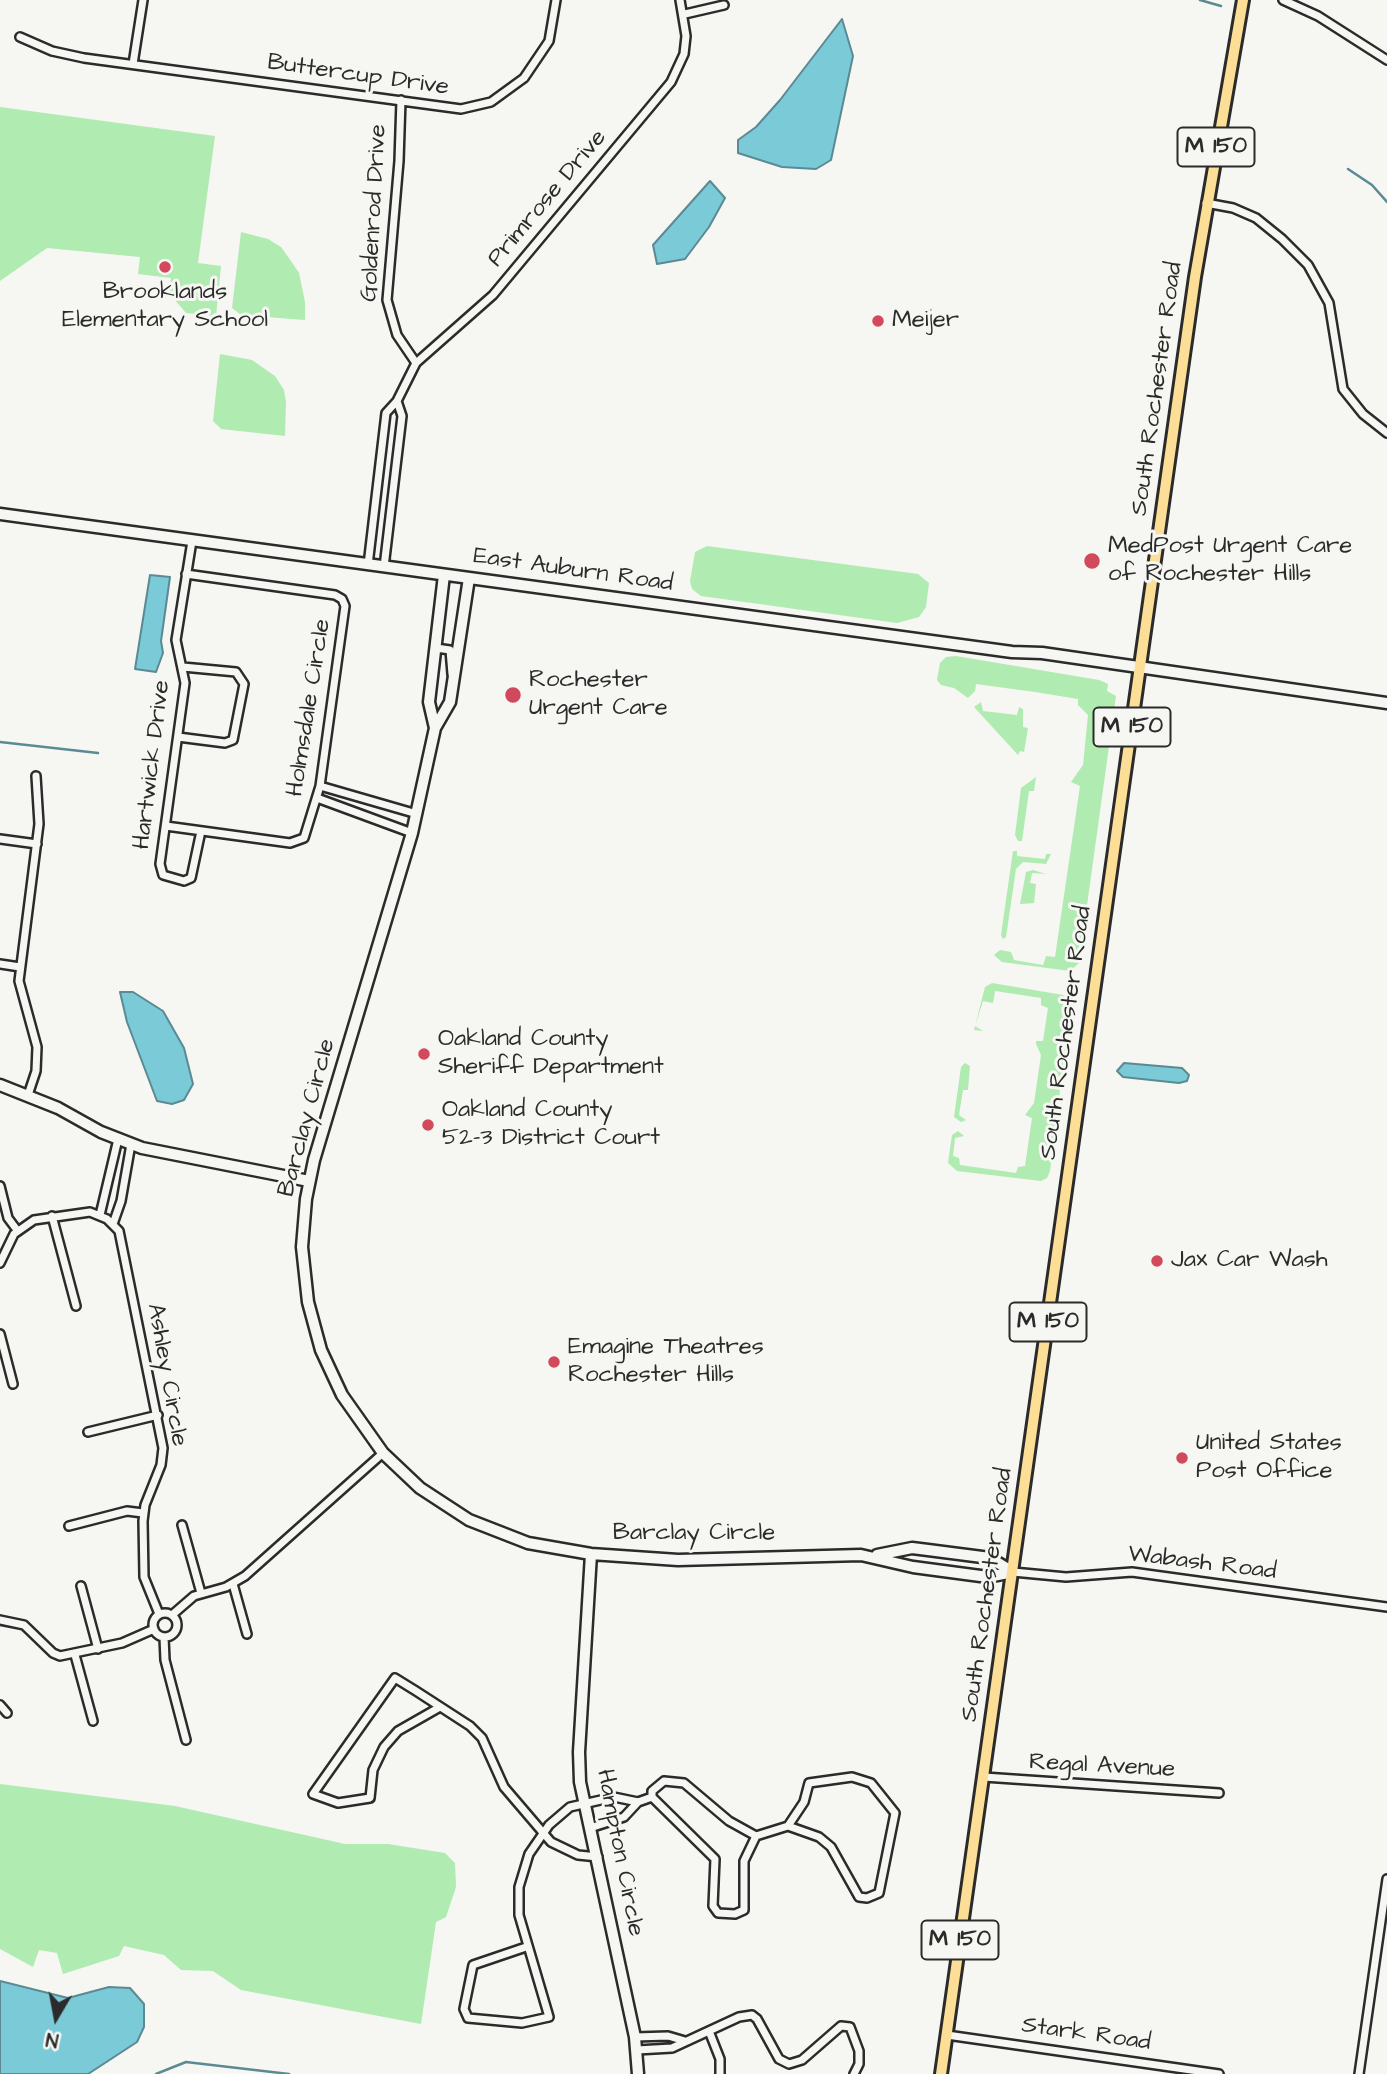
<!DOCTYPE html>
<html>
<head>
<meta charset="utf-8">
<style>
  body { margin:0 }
  #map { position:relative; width:1387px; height:2074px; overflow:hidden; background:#f6f6f2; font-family:"Architects Daughter",sans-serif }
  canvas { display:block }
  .north { position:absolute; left:21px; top:1983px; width:70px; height:70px; -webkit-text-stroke:5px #f6f6f2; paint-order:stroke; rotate:190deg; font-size:19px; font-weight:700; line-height:28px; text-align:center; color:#2b2b2b }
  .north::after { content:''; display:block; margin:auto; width:24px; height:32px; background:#2b2b2b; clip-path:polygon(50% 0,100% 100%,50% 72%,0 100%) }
</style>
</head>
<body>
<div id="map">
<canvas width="1387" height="2074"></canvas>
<div class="north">N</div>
</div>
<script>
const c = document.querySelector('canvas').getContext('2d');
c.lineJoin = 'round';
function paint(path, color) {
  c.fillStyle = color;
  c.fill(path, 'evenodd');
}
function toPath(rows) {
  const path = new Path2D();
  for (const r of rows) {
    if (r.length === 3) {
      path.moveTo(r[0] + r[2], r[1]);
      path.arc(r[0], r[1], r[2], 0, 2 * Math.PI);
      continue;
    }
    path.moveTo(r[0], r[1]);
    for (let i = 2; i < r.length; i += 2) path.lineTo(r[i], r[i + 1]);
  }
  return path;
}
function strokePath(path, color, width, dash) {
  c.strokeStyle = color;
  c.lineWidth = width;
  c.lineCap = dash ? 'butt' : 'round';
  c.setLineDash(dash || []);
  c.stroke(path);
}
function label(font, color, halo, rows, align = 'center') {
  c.font = font + ' "Architects Daughter",sans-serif';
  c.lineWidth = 6;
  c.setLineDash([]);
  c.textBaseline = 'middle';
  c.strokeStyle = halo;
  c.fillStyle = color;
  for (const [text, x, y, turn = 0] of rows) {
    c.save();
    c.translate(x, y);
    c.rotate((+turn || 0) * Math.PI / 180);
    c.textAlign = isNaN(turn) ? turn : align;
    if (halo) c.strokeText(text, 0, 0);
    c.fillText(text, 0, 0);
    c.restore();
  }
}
const green = toPath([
  [0,107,215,136,198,263,221,266,216,316,186,313,169,293,171,278,138,274,140,257,47,248,0,281],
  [241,232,268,239,281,247,291,261,299,273,305,302,305,320,241,315,232,308],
  [220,354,252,360,275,376,284,390,286,402,285,436,221,429,213,421],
  [707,546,918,574,929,583,926,607,919,617,897,623,701,596,692,589,690,581,695,552],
  [956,656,1099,680,1108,684,1107,691,1116,696,1079,963,1070,971,1002,962,994,955,1000,950,1011,952,1014,960,1043,965,1046,956,1055,957,1080,786,1071,782,1083,765,1088,715,1078,705,1078,699,1035,692,976,684,975,691,968,698,954,688,941,685,937,680,940,663,946,657],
  [981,702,983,711,1017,715,1019,707,1023,709,1023,727,1028,728,1024,752,1020,751,1018,755,974,707],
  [1036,777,1034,791,1029,791,1022,841,1018,841,1015,835,1021,788],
  [1013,851,1017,851,1017,856,1045,859,1046,854,1051,854,1046,864,1023,862,1016,869,1006,937,1003,939,1001,935],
  [1033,870,1046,874,1032,873,1030,883,1036,884,1034,903,1020,904,1026,872],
  [992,983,1063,995,1071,1001,1050,1171,1047,1178,1041,1181,957,1171,948,1163,952,1135,958,1131,964,1136,955,1138,953,1156,959,1158,960,1165,1016,1173,1018,1167,1025,1166,1032,1118,1025,1115,1034,1103,1041,1055,1036,1044,1036,1041,1043,1041,1048,1008,1041,1005,1041,998,995,991,993,1003,983,1001,975,1026,983,1031,974,1030,985,987],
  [965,1063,970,1066,968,1090,963,1090,959,1115,966,1120,961,1122,954,1117,961,1067],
  [0,1784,175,1806,345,1844,388,1844,445,1853,455,1863,456,1887,446,1917,436,1922,421,2024,241,1990,213,1971,181,1970,164,1955,124,1946,119,1956,63,1974,57,1953,39,1950,33,1967,0,1949]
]);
const water = toPath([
  [842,19,853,56,831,160,816,169,782,167,738,153,738,140,756,127,780,100,842,19],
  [710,181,725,198,709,227,685,259,657,264,653,245,710,181],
  [150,575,170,577,161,641,163,653,156,672,135,669,150,575],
  [120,992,133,992,163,1011,184,1048,193,1084,184,1100,172,1104,157,1101,127,1022,120,992],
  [1124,1063,1182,1068,1189,1075,1187,1081,1179,1083,1123,1077,1117,1071,1124,1063],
  [0,1981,68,1998,109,1987,130,1988,144,2004,144,2027,137,2042,88,2074,0,2074,0,1981]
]);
const stream = toPath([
  [1200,0,1221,6],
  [1348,169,1372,185,1387,202],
  [0,742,98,753],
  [156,2074,186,2062,289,2074]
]);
const street = toPath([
  [1283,0,1318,16,1387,60],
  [685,14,724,5],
  [20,37,52,51,84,58,461,109,491,102,524,78,549,41,556,0],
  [133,64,143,0],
  [401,100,399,161,387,300,397,335,416,363],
  [1206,203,1233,208,1256,218,1282,239,1308,265,1329,303,1343,389,1363,414,1387,433],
  [397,401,416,363,493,295,671,82,684,54,686,36,680,0],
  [192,541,176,640,185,683,160,864,163,875,184,881,191,878,201,831],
  [368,565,386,413,397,401,402,416,384,567],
  [436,648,450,650,452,674],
  [178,737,225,743,233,740,244,684,236,672,183,667],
  [320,786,417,814],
  [317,798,412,833],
  [166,826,290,843,304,838,320,786,345,606,342,599,335,595,186,574],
  [0,839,37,844],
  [0,964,20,967],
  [28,1095,36,1071,37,1047,19,981,39,824,36,776],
  [0,1186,8,1218,17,1230],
  [100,1215,118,1139],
  [52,1216,76,1306],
  [113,1224,121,1201,131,1144],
  [0,1263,14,1234,34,1220,90,1212,107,1219,119,1231,163,1448,161,1465,145,1505,143,1521,144,1577,159,1614],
  [0,1334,13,1384],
  [88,1432,158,1415],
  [182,1525,201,1593],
  [69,1526,127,1511,143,1513],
  [1013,1572,1066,1577,1132,1572,1387,1607],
  [233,1584,247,1634],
  [81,1586,98,1649],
  [165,1625,12],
  [172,1615,194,1596,226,1587,245,1576,383,1453],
  [0,1620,24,1625,53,1653,60,1656,122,1643,154,1629],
  [164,1637,165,1660,186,1740],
  [75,1655,93,1721],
  [0,1705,7,1713],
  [440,1707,398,1731,384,1747,373,1770,370,1798,338,1803,313,1794,395,1678,416,1691,470,1726,482,1738,504,1787,551,1842,578,1855,598,1857],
  [984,1777,1219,1793],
  [652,1797,715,1859,713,1906,718,1913,735,1914,744,1910,744,1861,756,1836,788,1826,819,1837,831,1847,859,1897,867,1898,879,1893,895,1813,871,1783,852,1777,809,1783,804,1802,788,1826],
  [652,1797,652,1791,664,1781,684,1783,729,1821,756,1836],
  [590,1828,624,1817,638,1802],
  [526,1947,473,1965,464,2009,468,2018,522,2023,549,2017,519,1915,519,1887,529,1854,549,1825,570,1807,614,1797,638,1802,652,1797],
  [709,2031,720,2059,720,2074],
  [947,2035,1219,2074],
  [635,2037,668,2036,685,2041],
  [637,2050,672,2048,739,2017,752,2015,757,2019,779,2059,789,2064,802,2060,841,2026,850,2027,859,2051,859,2064,854,2074],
  [1359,2074,1387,1879]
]);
const secondary = toPath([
  [0,514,1012,652,1042,653,1387,703],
  [469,578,450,702,435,728,412,833,314,1160,306,1199,302,1247,308,1302,321,1350,342,1395,383,1453,420,1488,469,1520,528,1543,591,1554,678,1560,861,1555,913,1567,988,1577,1013,1572],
  [435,728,429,702,444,575],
  [0,1085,58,1108,101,1132,142,1148,309,1181],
  [591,1554,579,1752,580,1782,635,2037,638,2074],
  [877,1555,912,1548,928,1550,990,1558,1013,1572]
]);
const primary = toPath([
  [941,2074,1195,277,1243,0]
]);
const markers = [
  [165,267,7,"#d1495b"],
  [878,321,7,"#d1495b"],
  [1092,561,9,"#d1495b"],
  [513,695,9,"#d1495b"],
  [424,1054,7,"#d1495b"],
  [428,1125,7,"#d1495b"],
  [1157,1261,7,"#d1495b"],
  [554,1362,7,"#d1495b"],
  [1182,1458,7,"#d1495b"]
];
const shields = [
  [1216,147,77],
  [1132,727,77],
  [1048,1322,77],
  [960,1940,77]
];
const shieldNames = [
  ["M 150",1216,147],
  ["M 150",1132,727],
  ["M 150",1048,1322],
  ["M 150",960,1940]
];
const streetNames = [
  ["Buttercup Drive",358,76,8],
  ["Primrose Drive",548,199,-50],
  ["Goldenrod Drive",375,213,-87],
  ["South Rochester Road",1158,389,-82],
  ["East Auburn Road",573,571,8],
  ["Holmsdale Circle",310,708,-81],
  ["Hartwick Drive",153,765,-83],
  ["South Rochester Road",1067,1033,-82],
  ["Barclay Circle",308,1118,-75],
  ["Ashley Circle",166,1375,80],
  ["Barclay Circle",694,1534],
  ["Wabash Road",1202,1564,7],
  ["South Rochester Road",988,1595,-82],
  ["Regal Avenue",1102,1767,3],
  ["Hampton Circle",619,1853,79],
  ["Stark Road",1086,2035,8]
];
const poiNames = [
  ["Brooklands",165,293,"center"],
  ["Elementary School",165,321,"center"],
  ["Meijer",892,321],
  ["MedPost Urgent Care",1108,547],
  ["of Rochester Hills",1108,575],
  ["Rochester",529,681],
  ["Urgent Care",529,709],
  ["Oakland County",438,1040],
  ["Sheriff Department",438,1068],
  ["Oakland County",442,1111],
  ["52-3 District Court",442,1139],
  ["Jax Car Wash",1171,1261],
  ["Emagine Theatres",568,1348],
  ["Rochester Hills",568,1376],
  ["United States",1196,1444],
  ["Post Office",1196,1472]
];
paint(green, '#b0ebb1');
paint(water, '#7bcad8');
strokePath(water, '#5b8a93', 2);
strokePath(stream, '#5b8a93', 2.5);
strokePath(street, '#2b2b2b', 12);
strokePath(secondary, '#2b2b2b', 15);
strokePath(primary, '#2b2b2b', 16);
strokePath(street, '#f6f6f2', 7);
strokePath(secondary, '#f6f6f2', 10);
strokePath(primary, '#fcde96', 10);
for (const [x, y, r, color] of markers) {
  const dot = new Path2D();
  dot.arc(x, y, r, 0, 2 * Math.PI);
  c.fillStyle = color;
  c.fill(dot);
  strokePath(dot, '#f6f6f2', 2.5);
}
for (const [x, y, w] of shields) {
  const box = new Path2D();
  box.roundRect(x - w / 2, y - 19.5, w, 39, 5);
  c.fillStyle = '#f6f6f2';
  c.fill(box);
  strokePath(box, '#2b2b2b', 2);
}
label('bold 23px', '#2b2b2b', null, shieldNames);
label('24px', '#2b2b2b', '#f6f6f2', streetNames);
label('24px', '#2b2b2b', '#f6f6f2', poiNames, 'left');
</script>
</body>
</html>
